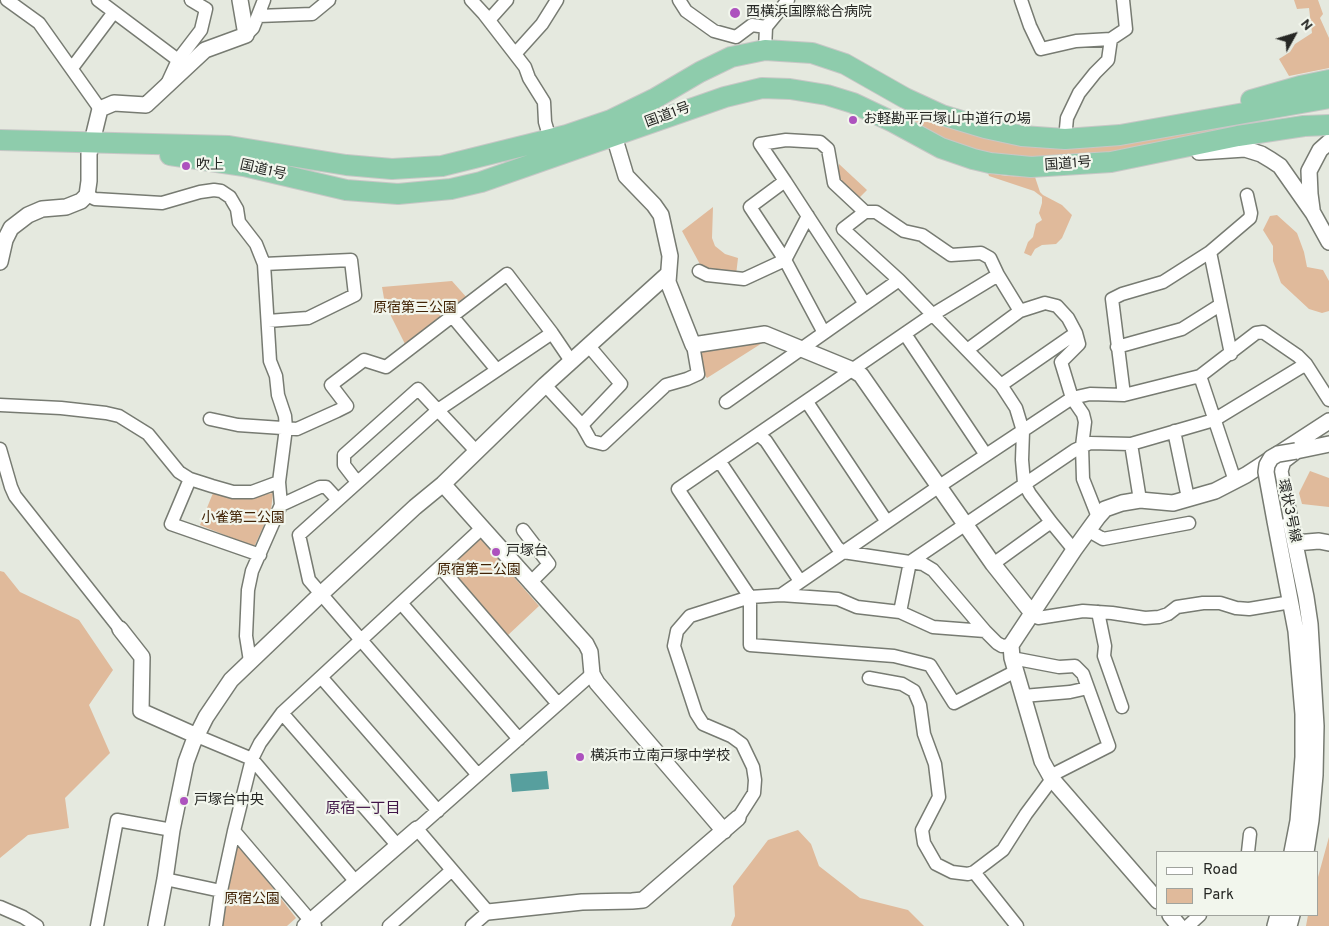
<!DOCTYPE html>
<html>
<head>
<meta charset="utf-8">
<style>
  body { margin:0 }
  #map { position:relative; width:1329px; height:926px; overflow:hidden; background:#e5e9df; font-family:Overpass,sans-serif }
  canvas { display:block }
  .legend { position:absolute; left:1156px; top:851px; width:162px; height:65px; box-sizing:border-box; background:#f2f6ed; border:1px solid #a0a39d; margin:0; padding:6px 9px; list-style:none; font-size:15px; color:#262724 }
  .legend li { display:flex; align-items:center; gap:10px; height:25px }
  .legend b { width:25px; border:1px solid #a0a39d }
  .north { position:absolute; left:1269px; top:10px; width:50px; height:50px; -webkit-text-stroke:4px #f2f6ed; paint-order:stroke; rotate:51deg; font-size:14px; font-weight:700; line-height:20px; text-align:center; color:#262724 }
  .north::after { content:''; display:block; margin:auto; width:18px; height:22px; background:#262724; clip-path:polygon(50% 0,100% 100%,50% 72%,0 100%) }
</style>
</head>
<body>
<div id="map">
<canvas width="1329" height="926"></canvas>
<ul class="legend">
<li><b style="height:6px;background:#fff"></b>Road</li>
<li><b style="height:14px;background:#e0ba9b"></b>Park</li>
</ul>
<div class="north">N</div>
</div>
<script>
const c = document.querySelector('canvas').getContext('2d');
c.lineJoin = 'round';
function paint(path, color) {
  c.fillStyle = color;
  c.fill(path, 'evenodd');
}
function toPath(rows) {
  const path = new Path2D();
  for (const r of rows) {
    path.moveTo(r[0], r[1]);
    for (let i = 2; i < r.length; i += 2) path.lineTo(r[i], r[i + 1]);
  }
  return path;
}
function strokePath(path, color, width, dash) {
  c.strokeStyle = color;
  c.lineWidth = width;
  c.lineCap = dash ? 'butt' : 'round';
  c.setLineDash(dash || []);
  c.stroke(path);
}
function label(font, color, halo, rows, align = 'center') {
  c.font = font + ' Overpass,"Noto Sans JP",sans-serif';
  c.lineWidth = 4.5;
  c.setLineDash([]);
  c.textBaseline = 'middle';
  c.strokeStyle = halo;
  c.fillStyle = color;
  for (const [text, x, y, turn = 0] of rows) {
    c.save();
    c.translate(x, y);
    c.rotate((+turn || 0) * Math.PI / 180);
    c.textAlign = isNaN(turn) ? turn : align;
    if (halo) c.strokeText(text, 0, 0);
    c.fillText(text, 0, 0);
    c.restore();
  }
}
const green = toPath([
  [1294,0,1318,0,1323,14,1320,18,1329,38,1329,68,1289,76,1279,59,1290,52,1295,44,1312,33,1309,8,1297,9],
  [911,113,1006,141,1255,118,1255,127,1157,148,1054,160,965,152,904,117,907,114],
  [839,164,867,190,857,200,838,180],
  [988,173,1007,176,1035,177,1040,192,1043,195,1062,205,1072,215,1062,238,1056,244,1042,245,1035,249,1031,256,1024,253,1028,242,1033,237,1036,224,1042,220,1039,213,1042,203,1042,197,1034,191,989,176],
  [713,207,712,238,715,246,725,254,738,258,736,275,702,268,682,231],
  [1277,215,1297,233,1304,252,1307,267,1323,270,1329,281,1329,311,1322,313,1309,309,1281,283,1273,261,1273,246,1263,230,1270,216],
  [452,281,468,299,406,346,385,304,382,287],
  [767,340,707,378,702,372,698,349],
  [1310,471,1329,478,1329,507,1302,504,1299,493],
  [213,493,240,499,273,493,271,510,254,547,200,525],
  [480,538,539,606,507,636,445,566],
  [0,571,4,572,20,592,79,620,113,670,89,705,110,753,65,798,69,828,28,835,0,858],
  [798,830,811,844,819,866,860,898,908,910,924,926,731,926,735,916,733,886,768,840],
  [1329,837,1329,926,1306,926,1308,915,1318,915,1318,877],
  [237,842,296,918,287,926,222,926]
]);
const water = toPath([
  [547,771,549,789,512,792,510,774]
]);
const minor = toPath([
  [7,0,39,23,100,109],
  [98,0,178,60],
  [471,0,484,14,525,67,529,78,544,102,545,122,550,139],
  [679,0,686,11,714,31,736,37,752,25,766,27],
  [1021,0,1030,26,1041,49,1076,41,1111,39],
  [258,16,312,14,329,0],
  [489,20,507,0],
  [246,35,253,28,264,0],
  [765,50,766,27,788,0],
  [515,54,542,24,557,0],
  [72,68,114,12],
  [167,84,178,60,201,30,206,9,191,0],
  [1065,139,1067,118,1079,93,1095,73,1108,60,1111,39,1126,29,1123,0],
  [785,181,760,144,786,140,820,142,828,149,834,183,865,212],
  [87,195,95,199,162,203,200,192,214,190,221,191,230,197,237,209,239,222,256,244,264,264,270,361,276,376,278,395,285,416,286,428,279,482,281,505,252,571,248,590,246,636,250,661],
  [1210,252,1250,218,1251,213,1247,195],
  [264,264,351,260,355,295,308,318,268,321],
  [699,271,707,275,744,279,785,260,808,216],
  [998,275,990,258,981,253,951,255,922,235,904,231,876,212,865,212,843,229,899,280,1001,385,1016,408,1023,431,1022,460,1024,483,1030,494,1051,522,1074,550],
  [452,316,497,370],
  [824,333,785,260,750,207,785,181,865,304],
  [905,334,986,455],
  [1117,347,1182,329,1220,305],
  [967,350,1020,311,1045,303,1057,306,1068,318,1076,333],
  [1200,376,1235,481],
  [545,385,582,425,591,441,603,444,666,385,687,379,698,374,693,345],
  [1001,385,1076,333,1079,344,1061,362,1072,398,1083,414,1085,422,1082,446,1083,479,1098,517],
  [1124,395,1112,299,1122,294,1163,282,1210,252,1231,354],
  [726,402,899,280],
  [807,402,887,522],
  [0,405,61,408,106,413,119,416,148,434,179,472,190,479,212,486,233,492,252,492,279,482],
  [210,419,238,425,297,429,337,411,347,406,331,385,364,360,386,367,507,274,552,333,571,361],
  [582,425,621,384,588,345],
  [1174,431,1188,498],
  [759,435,766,441,837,547,843,552,923,564,933,570,985,631],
  [1131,444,1140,500],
  [0,449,11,487,15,496,120,629],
  [720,462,800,581],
  [190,479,171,524,260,555],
  [357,482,344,465,344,455,418,389,476,451],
  [281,505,320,487,326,487,337,499],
  [523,530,549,564,530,583],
  [1089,531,1103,539,1189,523],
  [993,564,1051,522],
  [440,567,558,704],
  [781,595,938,487,1072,398,1090,394,1124,395,1200,376,1256,333,1263,332,1298,356,1306,364,1329,400],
  [401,603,519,739],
  [900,612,910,562,1075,450,1090,443,1131,444,1214,420,1306,364],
  [1098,612,1105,646,1104,656,1122,707],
  [1032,613,1038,618,1083,611,1112,613,1145,618,1159,617,1168,614,1177,607,1203,603,1220,603,1236,608,1249,609,1291,602],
  [1012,658,1059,667,1075,666,1083,674,1109,746,1050,776],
  [1016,671,954,703,930,665,894,656,750,645,750,597,678,489,932,315,998,275,1020,311],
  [321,677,438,811],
  [869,678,902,684,914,691,920,705,924,734,935,764,939,797,922,830,924,843,936,864,952,872,968,874,974,872,1003,850,1026,814,1052,779],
  [1023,696,1070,692,1088,688],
  [282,713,398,846],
  [197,736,252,759,356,882],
  [478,775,309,580,299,535,438,410,552,333],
  [738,818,754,793,755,780,753,767,742,744,731,736,703,724,696,713,674,646,677,631,690,616,750,597,781,595,838,599,857,607,900,612,933,627,985,631,997,643,1002,646,1011,645],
  [234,831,315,926],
  [1248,852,1250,834],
  [974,872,1017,926],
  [165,879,221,891],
  [0,907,23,917,37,926],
  [97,926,117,820,172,830],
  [216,926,221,891,234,831,252,759,260,743,282,713,482,528],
  [389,926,452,870],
  [472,926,488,912,417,829,592,674],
  [1188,926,1200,915]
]);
const tertiary = toPath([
  [614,136,626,176,654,205,661,215,670,256,668,282,693,345,765,334,853,370,861,375,993,564,1032,613],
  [1199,152,1245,149,1261,154,1271,160,1280,166,1313,213,1329,242],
  [1312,209,1310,194,1309,171,1320,150,1329,142],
  [0,262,5,240,11,228,28,215,42,209,66,207,81,201,87,195,89,181,89,154,100,109,114,103,146,105,205,50,246,35,240,0],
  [443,484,586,644,590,652,592,674,597,683,724,831],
  [1275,521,1296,631,1303,714,1303,757,1298,821,1292,852],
  [1295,543,1319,541,1329,543],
  [120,629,142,657,141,711,197,736],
  [1306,852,1311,820,1315,775,1316,726,1310,624,1306,597,1280,471,1283,461,1296,451,1329,444],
  [1158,901,1052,779,1042,761,1012,658,1011,645,1074,550,1098,517,1105,509,1122,503,1140,500,1173,503,1215,491,1246,475,1329,421],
  [488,912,582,902,632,901,643,900,738,818],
  [1170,915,1179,926],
  [156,926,165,879,172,830,186,762,193,743,206,717,231,680,321,594,415,507,443,484,545,385,668,274],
  [305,926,417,829],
  [1275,926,1278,915],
  [1289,926,1292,915]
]);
const trunk = toPath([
  [1251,100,1300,86,1329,80],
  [0,140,229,146,346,165,392,169,442,166,567,135,611,120,654,99,700,72,731,57,765,50,812,53,845,64,905,98,942,115,985,128,1022,136,1065,139,1120,135,1329,98],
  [170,155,244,166,346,190,398,194,451,189,481,182,725,97,762,88,790,89,827,95,853,103,893,122,941,148,973,159,990,163,1031,167,1111,162,1238,136,1304,126,1329,125]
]);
const tertiaryBridge = toPath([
  [1275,521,1266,472,1267,465,1271,458,1278,454,1296,451]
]);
const markers = [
  [735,13,6,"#ad52be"],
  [853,120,5,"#ad52be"],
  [186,166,5,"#ad52be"],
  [496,552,5,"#ad52be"],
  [580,757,5,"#ad52be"],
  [184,801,5,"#ad52be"]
];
const poiNames = [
  ["西横浜国際総合病院",746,13],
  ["お軽勘平戸塚山中道行の場",863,120],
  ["吹上",196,166],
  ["戸塚台",506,552],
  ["横浜市立南戸塚中学校",590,757],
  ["戸塚台中央",194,801]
];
const streetNames = [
  ["国道1号",668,116,-20],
  ["国道1号",1068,165,-4],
  ["国道1号",263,171,13],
  ["環状3号線",1288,511,78]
];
const parkNames = [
  ["原宿第三公園",415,309],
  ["小雀第二公園",243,519],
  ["原宿第二公園",479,571],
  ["原宿公園",252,900]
];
const neighbourhoodNames = [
  ["原宿一丁目",363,810]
];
paint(green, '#e0ba9b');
paint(water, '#579f9e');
strokePath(minor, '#777b72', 15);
strokePath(tertiary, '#777b72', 18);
strokePath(trunk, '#c7c7c6', 22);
strokePath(minor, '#fff', 12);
strokePath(tertiary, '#fff', 15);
strokePath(trunk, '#8eccac', 20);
strokePath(tertiaryBridge, '#777b72', 18, []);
strokePath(tertiaryBridge, '#fff', 15);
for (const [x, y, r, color] of markers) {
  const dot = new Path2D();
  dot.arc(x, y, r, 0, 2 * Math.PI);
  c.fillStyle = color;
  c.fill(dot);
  strokePath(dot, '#f2f6ed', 2);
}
label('14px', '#262724', '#f2f6ed', poiNames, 'left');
label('14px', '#262724', '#f2f6ed', streetNames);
label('14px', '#422406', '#f2f6ed', parkNames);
label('15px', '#411548', '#f2f6ed', neighbourhoodNames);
</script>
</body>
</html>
